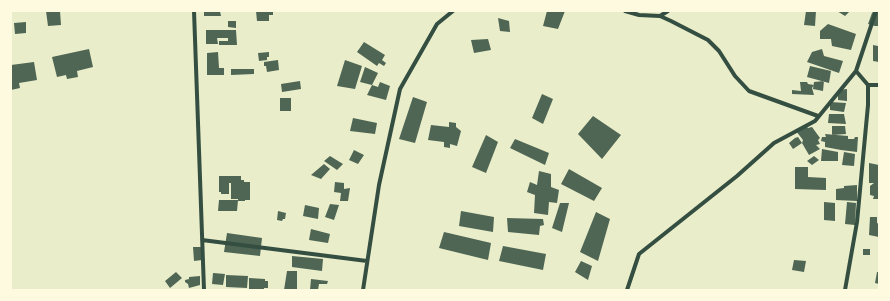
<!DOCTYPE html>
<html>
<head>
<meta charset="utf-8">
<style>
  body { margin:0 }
  #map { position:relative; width:890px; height:301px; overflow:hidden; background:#e9edc9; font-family:Overpass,sans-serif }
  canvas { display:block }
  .frame { position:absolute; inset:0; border:12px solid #fefae0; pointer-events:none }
</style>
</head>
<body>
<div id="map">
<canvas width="890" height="301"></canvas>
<div class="frame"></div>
</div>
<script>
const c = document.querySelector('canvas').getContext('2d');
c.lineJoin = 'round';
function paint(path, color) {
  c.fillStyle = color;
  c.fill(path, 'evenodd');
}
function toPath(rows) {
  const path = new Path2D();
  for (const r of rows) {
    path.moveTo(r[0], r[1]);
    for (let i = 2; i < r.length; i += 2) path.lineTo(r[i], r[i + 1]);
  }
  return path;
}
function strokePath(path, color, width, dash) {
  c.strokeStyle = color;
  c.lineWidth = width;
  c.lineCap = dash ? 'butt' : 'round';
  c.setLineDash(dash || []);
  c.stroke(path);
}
const building = toPath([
  [46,11,60,11,61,25,48,26],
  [204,11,220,11,221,16,204,16],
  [256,11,273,11,273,15,269,15,269,21,257,21],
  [547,11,565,11,558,29,543,26],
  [806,11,816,11,815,26,804,25],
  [837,11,850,11,845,16],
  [874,11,879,12,879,26,875,26,868,24,872,13],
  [498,18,509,21,510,32,500,31],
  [228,21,236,21,236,28,228,27],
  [26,22,26,33,15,34,14,23],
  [828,24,856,34,851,50,832,46,831,39,820,39,820,31],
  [206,30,236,30,237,45,219,45,219,41,228,41,228,38,217,38,218,44,206,44],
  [488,39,491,50,474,53,471,40],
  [364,42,385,55,382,60,386,63,384,66,379,63,377,66,357,52],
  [873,45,878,46,879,62,873,61],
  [89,49,93,67,77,71,78,77,67,79,66,75,57,77,52,57],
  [822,49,824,56,843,61,839,73,807,62,812,52],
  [218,52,219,68,224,68,224,75,207,75,207,53],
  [269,52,269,57,267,57,267,60,259,61,258,53],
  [278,60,279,70,267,72,266,66,264,66,264,62],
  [345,60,362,66,355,89,337,86],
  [34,62,37,80,19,83,20,88,11,90,11,65],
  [810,66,831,71,829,83,807,77],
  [365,67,378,73,372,85,360,82],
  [231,69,254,69,254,74,231,75],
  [300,81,301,89,282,92,281,84],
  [824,81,823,91,813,89,814,82],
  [380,82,390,86,386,100,367,95,372,85,378,87],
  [800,82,807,82,808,84,814,85,812,88,814,95,792,94,792,90,801,91],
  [847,89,847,101,838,100,838,90],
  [542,94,553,99,543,124,532,118],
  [413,97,427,102,415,143,399,139],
  [280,98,291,98,291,111,280,111],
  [830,102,846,103,844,112,830,110],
  [829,114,844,114,846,124,828,123],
  [593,116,621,135,602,159,578,134],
  [353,118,377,123,375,134,350,131],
  [449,122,456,123,456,127,461,131,457,146,450,144,450,148,444,147,444,142,428,140,431,125,449,127],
  [806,126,808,128,812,127,820,138,818,140,820,144,816,145,820,149,809,155,802,143,803,140,796,131],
  [832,126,845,126,846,134,832,135],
  [825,134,848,136,848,139,854,139,855,137,858,137,857,152,841,150,825,147,825,142,821,141,822,137,826,137],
  [486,135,498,142,486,173,472,167],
  [798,137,802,143,793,149,789,143,795,138],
  [515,139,549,153,545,165,510,148],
  [822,149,838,152,838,161,821,161],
  [354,150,364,155,358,164,349,160],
  [844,152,855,154,854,166,842,165],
  [330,156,343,164,337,170,324,161],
  [814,156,819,160,812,165,807,161],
  [869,163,879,165,879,199,873,199,874,196,870,195,870,186,874,183,869,183],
  [324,164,330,169,321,179,311,175],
  [795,167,808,167,808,177,826,178,826,190,795,189],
  [569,169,602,188,594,201,561,184],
  [539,171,551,174,551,187,559,190,557,203,549,202,548,215,534,213,535,195,527,192,530,182,537,185],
  [219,176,241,176,241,180,244,180,244,182,250,182,250,200,245,200,245,201,238,201,238,199,231,199,231,183,229,183,229,194,221,194,221,192,219,192],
  [335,182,344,183,344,189,350,188,348,201,340,201,341,193,334,192],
  [857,185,857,201,836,200,836,189,844,188,844,186],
  [219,200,238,200,237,211,218,211],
  [824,202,835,203,835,221,824,220],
  [847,202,856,203,855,225,845,224],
  [560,203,569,203,562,232,552,228],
  [330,204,339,205,334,220,325,217],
  [305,205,319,208,318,219,303,216],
  [278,211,286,213,285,219,283,219,282,221,277,220],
  [461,211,494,217,493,232,459,226],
  [596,212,610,219,598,261,580,252],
  [870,217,877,217,877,223,879,224,879,237,869,235],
  [507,218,543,219,544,225,540,226,539,235,508,232],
  [311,229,330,234,328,243,309,240],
  [444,232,491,243,488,260,439,248],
  [227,233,262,238,260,256,224,252],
  [503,246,546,254,543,270,499,261],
  [193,247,201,247,202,260,194,261],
  [863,249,870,249,870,255,863,255],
  [292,256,323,259,322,271,292,267],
  [794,260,806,261,804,272,792,270],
  [581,261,592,266,588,280,575,272],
  [287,271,297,271,297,290,284,290],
  [176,272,182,278,170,288,165,281],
  [877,272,879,272,879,284,875,283],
  [213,273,225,274,223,285,212,284],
  [226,275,248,276,247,288,226,287],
  [200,276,200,285,189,288,188,284,185,282,185,280,189,279,189,277],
  [249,278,265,279,265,281,268,281,268,288,264,288,264,290,249,290],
  [311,279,328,281,327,284,319,284,318,290,310,290]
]);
const minor = toPath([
  [194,11,204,290],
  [625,11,639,15,660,16,671,21,708,40,719,51,735,76,749,91,818,116],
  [660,16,668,11],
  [868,85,879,85],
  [202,240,367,261],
  [363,290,379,185,400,89,437,24,453,11],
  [627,290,639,254,737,176,774,143,815,121,856,71,876,11],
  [845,290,857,222,868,105,868,85,856,71]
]);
paint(building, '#4f6655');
strokePath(minor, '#344e41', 4);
</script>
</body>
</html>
